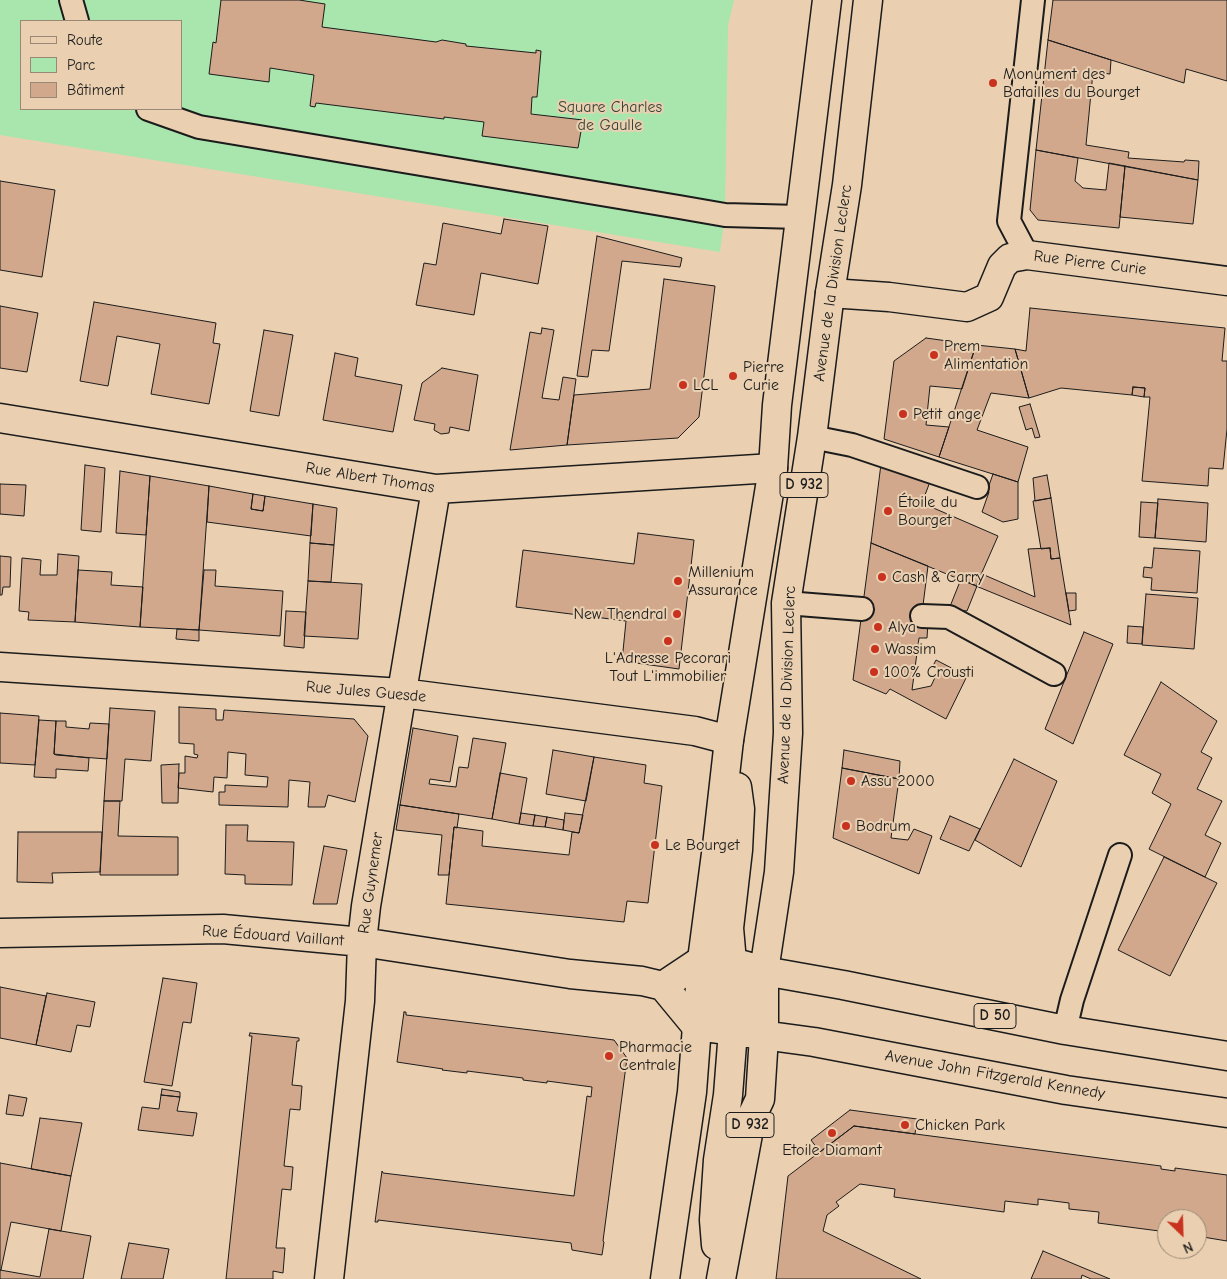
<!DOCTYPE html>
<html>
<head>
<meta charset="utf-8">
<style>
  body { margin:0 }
  #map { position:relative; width:1227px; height:1279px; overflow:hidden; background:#ead0b1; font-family:"Comic Neue",sans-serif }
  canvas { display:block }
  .legend { position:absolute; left:20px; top:20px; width:162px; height:90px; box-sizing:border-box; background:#ead0b1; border:1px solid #988875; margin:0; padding:6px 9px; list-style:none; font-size:15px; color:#1c1c1c }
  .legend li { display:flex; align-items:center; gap:10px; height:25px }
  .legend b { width:25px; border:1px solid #988875 }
  .north { position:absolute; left:1157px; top:1209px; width:50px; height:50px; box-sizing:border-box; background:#ead0b1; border:1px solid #988875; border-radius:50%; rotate:156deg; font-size:14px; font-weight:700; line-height:20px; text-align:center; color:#1c1c1c }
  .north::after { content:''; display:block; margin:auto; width:18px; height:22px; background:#c8321e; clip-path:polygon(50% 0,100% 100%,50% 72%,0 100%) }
</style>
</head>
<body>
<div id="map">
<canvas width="1227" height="1279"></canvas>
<ul class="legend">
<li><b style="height:6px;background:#ead0b1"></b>Route</li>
<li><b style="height:14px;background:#a8e6ad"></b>Parc</li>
<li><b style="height:14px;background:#d1a88c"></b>Bâtiment</li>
</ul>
<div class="north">N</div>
</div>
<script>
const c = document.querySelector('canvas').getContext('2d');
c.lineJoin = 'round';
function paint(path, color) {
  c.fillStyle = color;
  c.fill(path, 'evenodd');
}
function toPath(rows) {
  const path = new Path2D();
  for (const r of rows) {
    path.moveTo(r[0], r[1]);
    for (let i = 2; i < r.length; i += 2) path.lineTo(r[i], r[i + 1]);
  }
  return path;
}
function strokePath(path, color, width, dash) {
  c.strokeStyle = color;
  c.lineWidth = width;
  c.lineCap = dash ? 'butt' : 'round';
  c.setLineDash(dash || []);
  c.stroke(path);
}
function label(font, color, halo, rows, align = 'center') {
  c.font = font + ' "Comic Neue",sans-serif';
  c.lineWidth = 4;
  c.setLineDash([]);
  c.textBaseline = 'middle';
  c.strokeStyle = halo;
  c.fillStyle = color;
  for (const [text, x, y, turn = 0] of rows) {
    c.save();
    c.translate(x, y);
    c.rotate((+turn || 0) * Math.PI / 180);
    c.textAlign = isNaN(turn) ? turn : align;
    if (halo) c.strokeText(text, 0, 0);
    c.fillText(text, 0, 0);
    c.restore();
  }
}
const green = toPath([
  [0,0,734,0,728,25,725,215,720,252,0,135],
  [21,21,181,21,181,109,21,109]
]);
const building = toPath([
  [221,0,299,0,325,4,322,27,436,42,442,40,466,44,466,46,536,53,536,50,541,51,537,97,532,97,531,114,583,120,578,148,482,136,484,122,444,117,444,119,316,103,315,107,310,106,314,75,270,68,269,82,209,74,213,42,216,43,221,0],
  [1053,0,1227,0,1227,81,1186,69,1184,83,1048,40,1053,0],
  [1048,40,1111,60,1110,74,1093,72,1086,145,1129,152,1128,158,1184,162,1185,160,1199,161,1198,180,1036,150,1048,40],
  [1036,150,1078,158,1075,181,1083,188,1106,190,1109,163,1125,166,1119,228,1038,220,1030,210,1036,150],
  [1125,166,1198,180,1193,224,1120,217,1125,166],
  [0,181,55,190,42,277,0,270,0,181],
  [504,219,548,226,538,284,481,273,474,315,416,305,424,263,436,265,443,223,501,234,504,219],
  [597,236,682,258,680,267,622,261,609,351,592,350,588,377,577,376,597,236],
  [664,279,715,286,699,417,678,438,567,445,574,395,650,389,664,279],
  [94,302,216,323,213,343,220,344,209,404,151,394,160,344,117,336,108,386,80,381,94,302],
  [0,306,38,313,27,372,0,368,0,306],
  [1030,308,1225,328,1222,361,1227,361,1227,429,1223,469,1209,468,1208,486,1142,481,1150,397,1144,397,1145,388,1133,387,1132,395,1061,388,1029,398,1015,349,1026,351,1030,308],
  [542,328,554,330,542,398,559,400,563,377,576,379,567,445,510,450,530,332,541,334,542,328],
  [264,330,293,335,279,416,250,411,264,330],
  [926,338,976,345,962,389,930,386,926,425,949,427,939,457,884,439,894,361,926,338],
  [976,345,1015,349,1029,398,991,393,977,430,1028,447,1018,482,939,457,976,345],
  [335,353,358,358,355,376,402,385,393,432,323,420,335,353],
  [442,368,478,375,469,431,450,427,449,433,441,434,434,430,435,424,414,420,422,383,442,368],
  [1133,387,1145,388,1144,397,1132,395,1133,387],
  [1030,404,1040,437,1035,438,1032,428,1026,430,1019,407,1030,404],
  [881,464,931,479,922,503,998,536,976,586,871,543,881,464],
  [85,465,105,468,101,532,81,530,85,465],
  [120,471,150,476,146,535,116,533,120,471],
  [993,474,1018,482,1018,519,1003,522,982,512,989,492,987,491,993,474],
  [1047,475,1051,498,1035,501,1033,478,1047,475],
  [150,476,209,486,199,630,140,627,150,476],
  [0,484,26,485,24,516,0,514,0,484],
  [209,486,253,494,251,509,263,511,265,496,313,504,311,536,207,522,209,486],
  [253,494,265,496,263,511,251,509,253,494],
  [1051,498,1060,558,1051,559,1050,548,1041,549,1033,501,1051,498],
  [1158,499,1208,503,1206,542,1155,538,1158,499],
  [1141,502,1158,503,1155,538,1139,537,1141,502],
  [313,504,337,508,334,545,310,543,313,504],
  [638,533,694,540,679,669,622,661,626,621,516,607,523,550,634,564,638,533],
  [310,543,334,545,331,582,308,581,310,543],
  [871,543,928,566,921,621,928,622,927,638,919,638,912,690,931,686,939,669,933,666,936,660,967,676,946,719,890,689,886,694,853,680,871,543],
  [1050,548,1051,559,1060,558,1071,625,976,586,982,574,1035,597,1028,549,1050,548],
  [1154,548,1200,551,1197,593,1151,590,1152,578,1143,577,1144,567,1152,568,1154,548],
  [58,554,79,556,75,622,28,620,29,612,19,611,22,558,41,560,40,575,57,575,58,554],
  [0,556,11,557,10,587,3,587,2,595,0,595,0,556],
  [78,570,112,572,111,585,143,587,140,627,75,622,78,570],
  [204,570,216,570,215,586,283,591,280,636,199,630,204,570],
  [961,579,977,586,967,611,949,609,961,579],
  [308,581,362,584,358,639,304,636,308,581],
  [1066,593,1076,593,1076,610,1069,611,1066,593],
  [1146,594,1198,598,1194,649,1142,645,1146,594],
  [286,611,306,612,304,648,284,646,286,611],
  [1128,626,1143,627,1142,644,1127,643,1128,626],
  [177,629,199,630,199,641,176,639,177,629],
  [1084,632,1113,644,1073,744,1045,729,1084,632],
  [1161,682,1217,721,1201,752,1212,758,1197,789,1222,801,1205,835,1221,843,1205,877,1149,849,1171,804,1152,793,1161,774,1124,755,1161,682],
  [179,707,216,709,216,720,223,720,224,710,354,719,368,736,355,802,328,795,325,807,308,807,310,782,289,780,288,807,219,805,219,792,225,792,225,785,267,787,268,777,245,775,246,754,228,752,227,778,214,777,213,792,178,788,179,773,185,773,185,756,197,758,198,755,194,754,194,744,179,743,179,707],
  [110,708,155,711,151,761,125,759,122,801,104,801,110,708],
  [0,713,39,716,35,765,0,763,0,713],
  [39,720,56,721,54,754,89,758,88,771,56,769,56,778,34,777,39,720],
  [56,721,66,721,66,727,89,729,90,723,109,724,107,759,56,755,54,754,56,721],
  [413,728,458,736,450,782,430,779,429,784,456,787,459,767,468,768,473,738,506,743,492,819,400,805,413,728],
  [553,750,594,757,586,801,546,794,553,750],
  [844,750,900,761,899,779,842,768,844,750],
  [594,757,646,765,644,783,662,786,648,903,627,901,624,922,446,904,454,827,483,831,482,846,569,855,572,832,579,833,594,757],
  [1014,759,1057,781,1021,867,975,840,1014,759],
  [179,764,178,803,162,803,161,765,179,764],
  [842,768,899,779,891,838,908,840,914,829,932,836,919,874,833,838,842,768],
  [500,773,527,778,519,824,492,819,500,773],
  [104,801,120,801,118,836,178,837,178,875,100,875,104,801],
  [400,805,459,814,457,828,454,827,449,875,438,875,442,835,396,830,400,805],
  [521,813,535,815,533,826,519,824,521,813],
  [565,813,583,815,579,833,563,830,565,813],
  [535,815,547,817,545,827,533,826,535,815],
  [950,816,980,829,969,851,940,839,950,816],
  [547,817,564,820,563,830,545,827,547,817],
  [226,825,248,825,247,841,294,842,292,885,245,884,245,875,225,874,226,825],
  [18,832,102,832,100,872,52,873,53,883,17,882,18,832],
  [324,846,347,850,337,904,313,904,324,846],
  [1164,857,1217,883,1170,976,1118,950,1164,857],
  [163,978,197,983,191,1023,183,1022,172,1086,144,1082,163,978],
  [0,987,46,996,36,1045,0,1038,0,987],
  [47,993,95,1002,90,1027,77,1025,71,1052,36,1045,47,993],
  [404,1012,406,1012,406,1015,614,1040,627,1058,603,1241,604,1242,602,1255,572,1250,571,1243,378,1220,378,1222,375,1222,382,1171,383,1173,574,1196,587,1096,591,1097,592,1087,547,1081,547,1083,523,1080,523,1078,467,1071,467,1073,442,1070,443,1069,397,1062,404,1012],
  [250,1033,299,1038,299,1041,297,1041,292,1085,302,1086,300,1110,290,1109,284,1166,293,1167,291,1190,282,1189,276,1248,285,1248,283,1273,273,1271,273,1279,226,1279,252,1036,249,1036,250,1033],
  [162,1089,180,1092,180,1097,161,1095,162,1089],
  [9,1095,27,1098,23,1116,6,1114,9,1095],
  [161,1095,180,1097,177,1111,197,1113,193,1136,138,1130,142,1107,159,1109,161,1095],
  [850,1110,917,1119,915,1134,854,1126,820,1152,811,1140,850,1110],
  [40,1118,82,1123,71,1176,31,1169,40,1118],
  [854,1126,1161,1166,1161,1169,1175,1171,1175,1168,1227,1175,1227,1241,1197,1236,1197,1219,1167,1219,1167,1232,1098,1223,1099,1212,1069,1209,1069,1203,1038,1199,1038,1205,1005,1201,1004,1212,894,1197,895,1189,860,1184,836,1202,839,1206,827,1215,823,1231,921,1279,776,1279,788,1176,854,1126],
  [0,1163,71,1176,61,1231,11,1222,1,1270,0,1270,0,1163],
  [49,1229,91,1236,83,1279,0,1279,0,1270,40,1277,49,1229],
  [129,1243,169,1249,163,1279,121,1279,129,1243],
  [1043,1251,1110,1279,1091,1279,1082,1275,1081,1279,1031,1279,1043,1251]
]);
const lane = toPath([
  [71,0,77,21],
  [148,109,199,127,679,207,725,215,799,217],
  [1027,255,1009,221,1033,0],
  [812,437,852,445,977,487],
  [786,603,862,609],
  [922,616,949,617,1054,674],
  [1065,1030,1072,1000,1120,855]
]);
const street = toPath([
  [830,293,889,297,967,307,989,297,1002,266,1010,258,1027,255,1227,281],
  [0,418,436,489,773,468],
  [0,667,402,693,695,731,729,740],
  [0,933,223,929,362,942,570,974,642,981,663,986,696,1026],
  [663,986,702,960],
  [329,1279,360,1001,362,942,366,906,436,489]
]);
const primary = toPath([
  [737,787,740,809,738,850,729,928,732,962,759,1025],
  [702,960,732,962,764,971,843,985,1065,1030,1227,1056],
  [703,963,733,1031,728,1095,718,1160,714,1220,716,1245],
  [696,1026,814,1042,1066,1090,1227,1113],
  [665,1279,692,1092,702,960,717,846,729,740,773,468,777,405,827,0],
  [721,1279,751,1118,760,1099,764,1036,764,971,779,872,788,733,786,603,812,437,830,293,847,185,868,0]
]);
const markers = [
  [993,83,5,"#c8321e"],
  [934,355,5,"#c8321e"],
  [733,376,5,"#c8321e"],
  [683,385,5,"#c8321e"],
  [903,414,5,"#c8321e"],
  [888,511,5,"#c8321e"],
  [882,577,5,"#c8321e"],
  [678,581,5,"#c8321e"],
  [677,614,5,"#c8321e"],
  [878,627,5,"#c8321e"],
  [668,641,5,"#c8321e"],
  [875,649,5,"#c8321e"],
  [874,672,5,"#c8321e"],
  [851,781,5,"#c8321e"],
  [846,826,5,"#c8321e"],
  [655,845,5,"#c8321e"],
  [609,1056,5,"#c8321e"],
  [905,1125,5,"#c8321e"],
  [832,1133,5,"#c8321e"]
];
const shields = [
  [804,485,48],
  [995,1016,42],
  [750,1125,48]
];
const shieldNames = [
  ["D 932",804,485],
  ["D 50",995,1016],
  ["D 932",750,1125]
];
const poiNames = [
  ["Monument des",1003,74],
  ["Batailles du Bourget",1003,92],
  ["Prem",944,346],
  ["Alimentation",944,364],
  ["Pierre",743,367],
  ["Curie",743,385],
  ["LCL",693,385],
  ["Petit ange",913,414],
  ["Étoile du",898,502],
  ["Bourget",898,520],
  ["Millenium",688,572],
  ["Assurance",688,590],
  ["Cash & Carry",892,577],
  ["New Thendral",667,614,"right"],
  ["Alya",888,627],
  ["Wassim",885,649],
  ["L'Adresse Pecorari",668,658,"center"],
  ["Tout L'immobilier",668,676,"center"],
  ["100% Crousti",884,672],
  ["Assu 2000",861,781],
  ["Bodrum",856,826],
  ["Le Bourget",665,845],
  ["Pharmacie",619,1047],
  ["Centrale",619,1065],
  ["Chicken Park",915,1125],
  ["Etoile Diamant",832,1150,"center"]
];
const parkNames = [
  ["Square Charles",610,107],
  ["de Gaulle",610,125]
];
const streetNames = [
  ["Rue Pierre Curie",1090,263,7],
  ["Avenue de la Division Leclerc",833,283,-82],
  ["Rue Albert Thomas",370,478,9],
  ["Avenue de la Division Leclerc",787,685,-88],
  ["Rue Jules Guesde",366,692,5],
  ["Rue Guynemer",371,883,-82],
  ["Rue Édouard Vaillant",273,936,4],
  ["Avenue John Fitzgerald Kennedy",995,1075,10]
];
paint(green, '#a8e6ad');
paint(building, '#d1a88c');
strokePath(building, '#1c1c1c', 1);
strokePath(lane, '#1c1c1c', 26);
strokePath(street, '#1c1c1c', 31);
strokePath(primary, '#1c1c1c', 31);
strokePath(lane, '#ead0b1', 22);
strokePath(street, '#ead0b1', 28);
strokePath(primary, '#ead0b1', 28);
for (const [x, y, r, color] of markers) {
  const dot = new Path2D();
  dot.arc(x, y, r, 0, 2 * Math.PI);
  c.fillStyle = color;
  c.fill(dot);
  strokePath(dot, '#ead0b1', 2);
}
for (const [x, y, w] of shields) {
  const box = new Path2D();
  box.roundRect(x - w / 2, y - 12.5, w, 25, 4);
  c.fillStyle = '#ead0b1';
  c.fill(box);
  strokePath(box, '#1c1c1c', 1);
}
label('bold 15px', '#1c1c1c', null, shieldNames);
label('16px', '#1c1c1c', '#ead0b1', poiNames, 'left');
label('16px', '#384439', '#ead0b1', parkNames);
label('16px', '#1c1c1c', '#ead0b1', streetNames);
</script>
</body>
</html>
